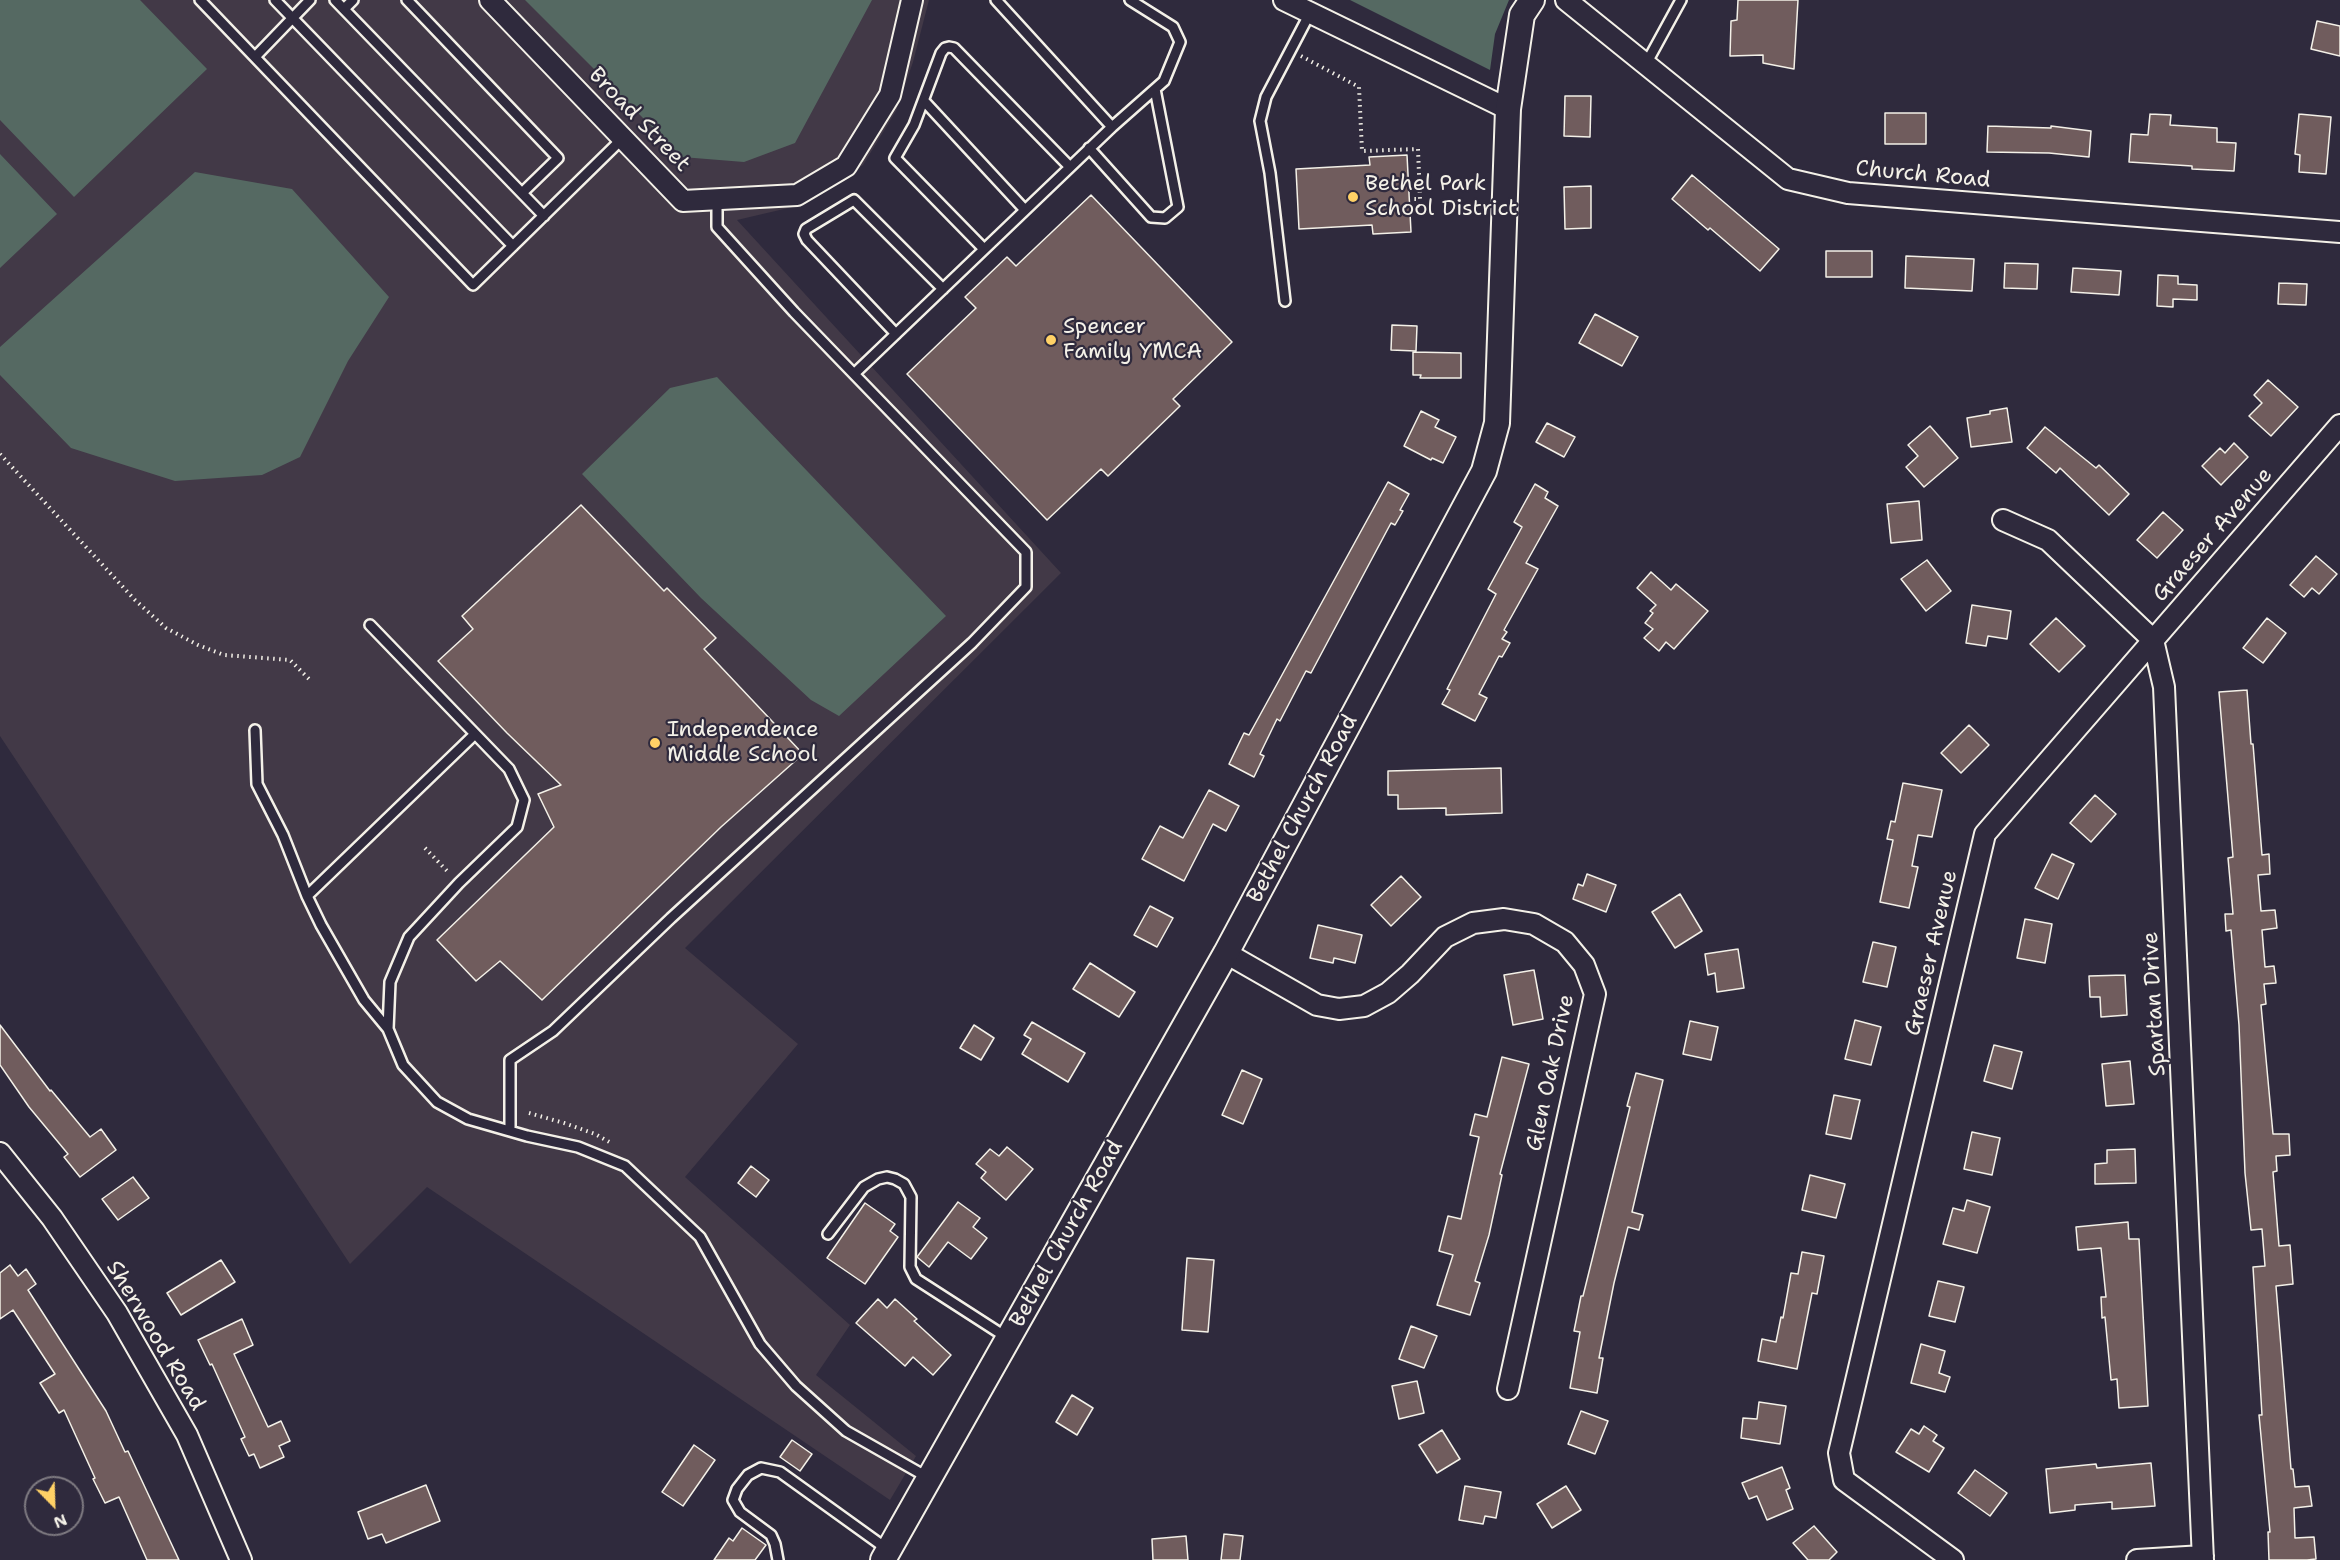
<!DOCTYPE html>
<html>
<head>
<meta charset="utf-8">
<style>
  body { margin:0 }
  #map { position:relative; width:2340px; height:1560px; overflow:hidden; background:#2f2a3d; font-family:"Shantell Sans",sans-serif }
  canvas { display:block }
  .north { position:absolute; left:24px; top:1476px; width:60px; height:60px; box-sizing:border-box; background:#2f2a3d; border:2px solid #7e7a81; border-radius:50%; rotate:157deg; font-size:16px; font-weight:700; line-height:24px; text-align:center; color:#f4f1e8 }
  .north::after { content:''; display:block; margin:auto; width:21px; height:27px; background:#ffd166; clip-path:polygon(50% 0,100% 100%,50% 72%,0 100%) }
</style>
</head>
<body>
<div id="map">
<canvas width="2340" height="1560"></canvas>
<div class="north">N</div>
</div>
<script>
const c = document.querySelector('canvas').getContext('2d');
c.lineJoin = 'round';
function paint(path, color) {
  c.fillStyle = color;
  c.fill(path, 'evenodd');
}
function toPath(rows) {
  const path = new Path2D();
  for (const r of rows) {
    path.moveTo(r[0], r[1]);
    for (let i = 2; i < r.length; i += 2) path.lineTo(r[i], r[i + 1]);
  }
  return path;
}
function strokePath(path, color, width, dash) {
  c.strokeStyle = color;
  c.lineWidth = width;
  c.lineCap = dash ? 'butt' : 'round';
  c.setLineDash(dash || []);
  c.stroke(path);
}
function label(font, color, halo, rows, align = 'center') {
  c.font = font + ' "Shantell Sans",sans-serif';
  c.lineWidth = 4.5;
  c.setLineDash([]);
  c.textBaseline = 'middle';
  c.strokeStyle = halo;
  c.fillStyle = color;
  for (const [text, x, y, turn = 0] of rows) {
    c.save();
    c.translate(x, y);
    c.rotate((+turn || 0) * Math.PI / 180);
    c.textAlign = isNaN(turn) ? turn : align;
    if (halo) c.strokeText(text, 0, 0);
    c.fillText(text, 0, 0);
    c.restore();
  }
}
const built = toPath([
  [0,0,929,0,913,62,896,111,863,165,801,205,737,220,1061,573,685,948,798,1044,685,1177,850,1325,816,1375,916,1456,890,1500,427,1187,350,1264,0,736]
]);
const green = toPath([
  [0,0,140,0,207,69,74,197,0,120],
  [525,0,872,0,795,143,744,162,682,157],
  [1350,0,1509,0,1495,34,1490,70],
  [0,154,57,214,0,268],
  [195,172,292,189,389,297,348,361,300,457,262,475,175,481,71,448,0,375,0,347],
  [717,377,946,616,839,716,811,700,701,598,582,474,670,388]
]);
const building = toPath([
  [1738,0,1798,0,1794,69,1763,63,1763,55,1730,56,1731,21,1737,20,1738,0],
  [2317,21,2340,26,2340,56,2311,49,2317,21],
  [1565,96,1591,96,1590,137,1564,136,1565,96],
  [1885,113,1926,113,1926,144,1885,144,1885,113],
  [2150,114,2171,115,2170,125,2217,128,2217,142,2236,143,2234,171,2192,169,2192,166,2129,162,2131,134,2148,135,2150,114],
  [2299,114,2331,117,2326,174,2299,172,2300,155,2295,154,2299,114],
  [1988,126,2051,128,2051,126,2091,131,2089,157,2049,153,1987,152,1988,126],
  [1407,155,1411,232,1373,234,1372,225,1299,229,1296,169,1370,165,1369,157,1407,155],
  [1692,175,1779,249,1760,271,1710,228,1708,230,1672,199,1692,175],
  [1591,186,1591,228,1565,229,1564,187,1591,186],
  [1091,195,1232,342,1173,399,1180,406,1108,476,1101,469,1047,520,907,374,976,308,965,297,1007,257,1016,266,1091,195],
  [1826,251,1872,251,1872,277,1826,277,1826,251],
  [1906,256,1974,259,1972,291,1905,288,1906,256],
  [2005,263,2038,264,2037,289,2004,288,2005,263],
  [2073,268,2121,271,2119,295,2071,292,2073,268],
  [2158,275,2178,276,2178,284,2197,285,2197,300,2173,299,2173,307,2157,306,2158,275],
  [2279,283,2307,284,2306,305,2278,304,2279,283],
  [1595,314,1638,337,1622,366,1579,343,1595,314],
  [1392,325,1417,326,1416,351,1391,350,1392,325],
  [1413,352,1461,353,1461,378,1420,378,1421,375,1413,375,1413,352],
  [2268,380,2298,407,2271,436,2249,416,2262,403,2254,395,2268,380],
  [2007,408,2012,442,1971,447,1967,418,1990,414,1990,411,2007,408],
  [1421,411,1439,420,1435,427,1456,437,1443,463,1432,458,1431,460,1404,446,1421,411],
  [1547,423,1575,437,1564,457,1536,442,1547,423],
  [1930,426,1958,458,1924,487,1906,467,1918,456,1908,445,1930,426],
  [2045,427,2096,468,2099,465,2129,494,2109,515,2060,468,2056,473,2027,448,2045,427],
  [2234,443,2248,457,2221,485,2202,466,2220,448,2225,453,2234,443],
  [1388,482,1409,494,1400,510,1403,511,1395,525,1391,523,1311,673,1306,671,1280,721,1277,719,1260,754,1264,756,1254,777,1229,764,1244,733,1249,735,1388,482],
  [1535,484,1548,492,1545,498,1558,506,1526,563,1538,569,1504,630,1507,632,1502,639,1510,643,1502,657,1499,656,1479,694,1487,698,1475,721,1442,704,1450,690,1447,689,1496,594,1488,589,1522,527,1514,522,1535,484],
  [1919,501,1922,540,1891,543,1887,504,1919,501],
  [581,505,664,591,667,588,716,638,704,649,803,754,721,827,542,1000,500,961,476,981,437,940,554,827,538,794,561,785,507,733,438,661,473,629,462,616,581,505],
  [2163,512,2183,530,2157,558,2137,540,2163,512],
  [2316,556,2337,574,2319,594,2312,588,2304,597,2290,585,2316,556],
  [1927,560,1951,591,1926,611,1901,579,1927,560],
  [1651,572,1671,590,1676,584,1708,611,1674,649,1666,642,1659,651,1644,638,1653,629,1645,623,1653,613,1650,611,1656,605,1637,588,1651,572],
  [1972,605,2011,611,2007,639,1988,636,1986,646,1966,643,1972,605],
  [2056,618,2085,646,2059,672,2030,644,2056,618],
  [2267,618,2286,633,2263,663,2243,648,2267,618],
  [2247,690,2251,744,2253,744,2262,855,2269,854,2270,874,2258,875,2261,911,2275,910,2277,928,2262,930,2265,967,2274,966,2276,983,2264,984,2266,1004,2261,1005,2273,1134,2289,1134,2290,1155,2276,1156,2277,1171,2273,1172,2279,1246,2290,1245,2293,1284,2276,1286,2291,1469,2293,1469,2295,1487,2309,1486,2312,1506,2294,1508,2295,1538,2314,1537,2316,1559,2307,1560,2269,1560,2268,1532,2270,1532,2259,1415,2262,1415,2253,1267,2265,1266,2262,1229,2251,1230,2245,1173,2239,1025,2231,930,2226,931,2225,914,2233,914,2228,858,2233,857,2219,692,2247,690],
  [1969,725,1989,745,1961,773,1941,753,1969,725],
  [1501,768,1502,813,1446,815,1446,808,1398,809,1398,795,1388,795,1388,771,1501,768],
  [1903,783,1942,790,1932,837,1918,835,1912,866,1918,867,1909,908,1880,902,1893,840,1887,839,1891,821,1895,822,1903,783],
  [1209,790,1239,806,1226,831,1213,824,1184,881,1142,859,1160,826,1183,838,1209,790],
  [2095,795,2116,814,2091,842,2070,823,2095,795],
  [2052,854,2074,864,2058,899,2035,888,2052,854],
  [1587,874,1616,885,1606,912,1573,899,1578,884,1583,886,1587,874],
  [1401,876,1421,897,1391,926,1371,905,1401,876],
  [1680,894,1702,931,1675,948,1652,912,1680,894],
  [1150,906,1173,918,1157,947,1134,935,1150,906],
  [2025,919,2052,924,2045,963,2017,958,2025,919],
  [1318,925,1362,935,1355,963,1334,958,1333,963,1310,958,1318,925],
  [1873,942,1896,947,1887,987,1863,982,1873,942],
  [1738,949,1744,988,1717,992,1715,973,1708,975,1705,954,1738,949],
  [1090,963,1135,992,1119,1017,1073,989,1090,963],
  [1534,970,1543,1019,1513,1025,1504,975,1534,970],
  [2125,975,2127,1015,2101,1017,2100,997,2090,997,2089,976,2125,975],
  [1855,1020,1881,1027,1871,1065,1845,1059,1855,1020],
  [1690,1021,1718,1027,1711,1060,1683,1054,1690,1021],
  [1032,1022,1085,1053,1068,1082,1022,1054,1031,1039,1024,1035,1032,1022],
  [0,1025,50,1091,51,1090,90,1137,101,1129,116,1150,80,1177,64,1157,68,1154,29,1107,0,1065,0,1025],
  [974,1025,994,1038,981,1060,960,1048,974,1025],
  [1994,1045,2022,1052,2012,1089,1984,1081,1994,1045],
  [1502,1057,1529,1064,1500,1174,1502,1175,1489,1235,1475,1281,1480,1283,1470,1315,1437,1305,1453,1255,1439,1251,1448,1216,1461,1219,1479,1137,1470,1135,1475,1114,1487,1117,1502,1057],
  [2130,1061,2134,1104,2106,1106,2102,1064,2130,1061],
  [1242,1070,1262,1079,1243,1124,1222,1115,1242,1070],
  [1636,1073,1663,1080,1632,1212,1643,1215,1639,1230,1628,1227,1614,1283,1599,1358,1603,1358,1597,1393,1570,1388,1580,1332,1574,1331,1581,1296,1583,1296,1630,1107,1627,1106,1636,1073],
  [1834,1095,1860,1100,1851,1139,1826,1134,1834,1095],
  [1972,1132,2000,1138,1992,1175,1964,1169,1972,1132],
  [1007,1147,1033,1169,1006,1200,981,1178,986,1172,976,1164,990,1149,999,1156,1007,1147],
  [2135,1149,2136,1183,2095,1184,2095,1164,2107,1163,2107,1150,2135,1149],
  [751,1166,769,1180,756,1197,738,1183,751,1166],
  [1810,1175,1845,1184,1836,1218,1802,1210,1810,1175],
  [133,1177,149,1198,118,1220,102,1199,133,1177],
  [1967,1200,1990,1207,1977,1253,1943,1244,1953,1208,1964,1211,1967,1200],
  [958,1202,980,1218,973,1227,987,1238,971,1259,948,1242,929,1267,917,1257,958,1202],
  [865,1203,895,1224,890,1231,898,1237,865,1284,827,1258,865,1203],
  [2128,1222,2129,1239,2139,1239,2148,1406,2119,1408,2117,1379,2111,1380,2105,1317,2102,1318,2101,1297,2106,1297,2101,1248,2078,1250,2076,1227,2128,1222],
  [1802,1252,1824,1256,1817,1294,1812,1293,1797,1369,1758,1361,1762,1339,1776,1342,1781,1317,1783,1318,1791,1273,1798,1274,1802,1252],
  [1187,1258,1214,1260,1208,1332,1182,1330,1187,1258],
  [221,1260,235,1282,181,1315,167,1293,221,1260],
  [10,1265,18,1276,26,1269,36,1284,28,1290,106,1411,125,1452,128,1451,179,1560,147,1560,119,1497,105,1503,93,1479,95,1478,64,1410,59,1413,40,1383,55,1374,13,1310,0,1319,0,1273,10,1265],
  [1938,1281,1964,1287,1955,1322,1929,1316,1938,1281],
  [878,1299,887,1308,895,1299,917,1319,914,1321,951,1355,933,1375,913,1357,905,1366,856,1323,878,1299],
  [242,1319,253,1345,234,1354,268,1427,281,1421,290,1441,279,1446,284,1457,260,1468,254,1454,249,1456,241,1439,245,1437,212,1364,210,1365,198,1340,242,1319],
  [1411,1326,1437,1336,1424,1368,1399,1359,1411,1326],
  [1921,1344,1945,1351,1939,1373,1950,1377,1945,1392,1911,1383,1921,1344],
  [1417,1381,1424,1413,1399,1419,1392,1386,1417,1381],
  [1072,1395,1093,1408,1077,1435,1056,1422,1072,1395],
  [1759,1402,1786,1406,1780,1444,1741,1438,1743,1418,1757,1419,1759,1402],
  [1581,1411,1608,1421,1595,1454,1568,1444,1581,1411],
  [1924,1426,1937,1435,1933,1441,1944,1448,1929,1472,1896,1452,1911,1429,1919,1434,1924,1426],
  [1442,1430,1460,1459,1437,1473,1419,1445,1442,1430],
  [792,1440,812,1454,800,1471,780,1457,792,1440],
  [694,1445,715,1460,683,1506,662,1492,694,1445],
  [2151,1463,2155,1506,2112,1509,2112,1502,2075,1505,2075,1510,2050,1513,2046,1469,2096,1464,2097,1468,2151,1463],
  [1782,1467,1790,1488,1786,1490,1793,1509,1767,1520,1757,1496,1749,1499,1742,1483,1782,1467],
  [1975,1470,2007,1493,1990,1516,1958,1493,1975,1470],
  [426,1485,440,1521,386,1543,382,1534,368,1539,358,1512,426,1485],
  [1465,1486,1501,1492,1496,1518,1485,1516,1483,1524,1459,1520,1465,1486],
  [1566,1486,1581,1510,1552,1528,1537,1504,1566,1486],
  [1814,1526,1837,1552,1829,1560,1808,1560,1793,1543,1814,1526],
  [742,1528,766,1545,755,1560,714,1560,729,1538,733,1541,742,1528],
  [1224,1534,1243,1536,1240,1560,1221,1560,1224,1534],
  [1186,1536,1188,1560,1153,1560,1152,1539,1186,1536]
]);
const path = toPath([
  [1301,56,1359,87,1362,151,1418,149,1420,199,1414,199],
  [0,454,135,600,166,628,198,645,224,655,290,660,310,680],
  [425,848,449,873],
  [529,1113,564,1123,595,1134,613,1144]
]);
const service = toPath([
  [200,0,473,285,623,138],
  [275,0,513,246],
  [335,0,544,216],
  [407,0,558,158,522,193],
  [344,9,353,0],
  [255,57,310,0],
  [1646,64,1681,0],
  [924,101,1025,210],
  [1112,127,1164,81,1180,42,1173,27,1130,0],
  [1089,148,1151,217,1165,218,1178,207,1155,89],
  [984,249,895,158,914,125,941,53,945,48,949,47,954,48,1070,167],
  [1285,301,1270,173,1260,121,1266,97,1310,13],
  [896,334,807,240,804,234,806,229,854,200,943,289],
  [854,374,1112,127,996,0],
  [370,625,509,769,524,800,517,827,459,883,409,937,390,982,388,1029],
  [255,730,257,784,283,835,307,896,321,925,364,1000,388,1029,403,1065,437,1102,468,1119,527,1136,578,1147,625,1166,700,1237,760,1344,796,1386,846,1431,927,1477],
  [307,896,475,734],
  [510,1131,510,1060,553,1031,671,918,972,643,1026,587,1026,552,794,312,717,227,717,199],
  [828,1234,864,1187,878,1179,887,1177,895,1179,904,1184,911,1197,910,1267,916,1279,1006,1337],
  [778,1560,775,1544,771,1535,740,1512,733,1500,737,1489,748,1475,761,1468,780,1472,887,1549]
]);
const minor = toPath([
  [490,0,683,201,797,195,846,166,890,95,912,0],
  [1284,0,1508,109],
  [1566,0,1788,179,1848,193,2340,232],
  [2003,520,2048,540,2153,640,2164,687,2203,1560],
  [1226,953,1317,1005,1339,1009,1364,1006,1388,993,1410,974,1445,937,1473,923,1504,919,1534,924,1565,942,1584,965,1595,994,1508,1389],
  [0,1153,52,1218,117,1313,187,1435,241,1560],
  [1953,1560,1844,1480,1839,1453,1985,834,2340,425],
  [2137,1560,2203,1556]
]);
const tertiary = toPath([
  [883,1560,1226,953,1484,471,1497,423,1508,109,1522,15,1532,0]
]);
const markers = [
  [1353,197,6,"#ffd166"],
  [1051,340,6,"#ffd166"],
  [655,743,6,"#ffd166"]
];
const streetNames = [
  ["Broad Street",639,120,46],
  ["Church Road",1923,175,5],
  ["Graeser Avenue",2213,535,-49],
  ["Bethel Church Road",1303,809,-62],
  ["Graeser Avenue",1932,953,-77],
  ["Spartan Drive",2155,1004,-93],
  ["Glen Oak Drive",1551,1073,-78],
  ["Bethel Church Road",1067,1234,-61],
  ["Sherwood Road",155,1336,59]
];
const poiNames = [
  ["Bethel Park",1365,184],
  ["School District",1365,209],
  ["Spencer",1063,327],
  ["Family YMCA",1063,352],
  ["Independence",667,730],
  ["Middle School",667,755]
];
paint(built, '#423947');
paint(green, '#556962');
paint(building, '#705c5d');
strokePath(building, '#f4f1e8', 1.5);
strokePath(service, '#f4f1e8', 14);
strokePath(minor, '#f4f1e8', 24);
strokePath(tertiary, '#f4f1e8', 28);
strokePath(path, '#f4f1e8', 4, [1.5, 4.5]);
strokePath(service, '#2f2a3d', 9);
strokePath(minor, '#2f2a3d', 20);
strokePath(tertiary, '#2f2a3d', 24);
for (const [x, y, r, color] of markers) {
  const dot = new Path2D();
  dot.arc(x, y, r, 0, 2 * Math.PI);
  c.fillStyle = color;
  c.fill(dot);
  strokePath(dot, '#2f2a3d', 2);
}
label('22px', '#f4f1e8', '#2f2a3d', streetNames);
label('22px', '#f4f1e8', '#2f2a3d', poiNames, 'left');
</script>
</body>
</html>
